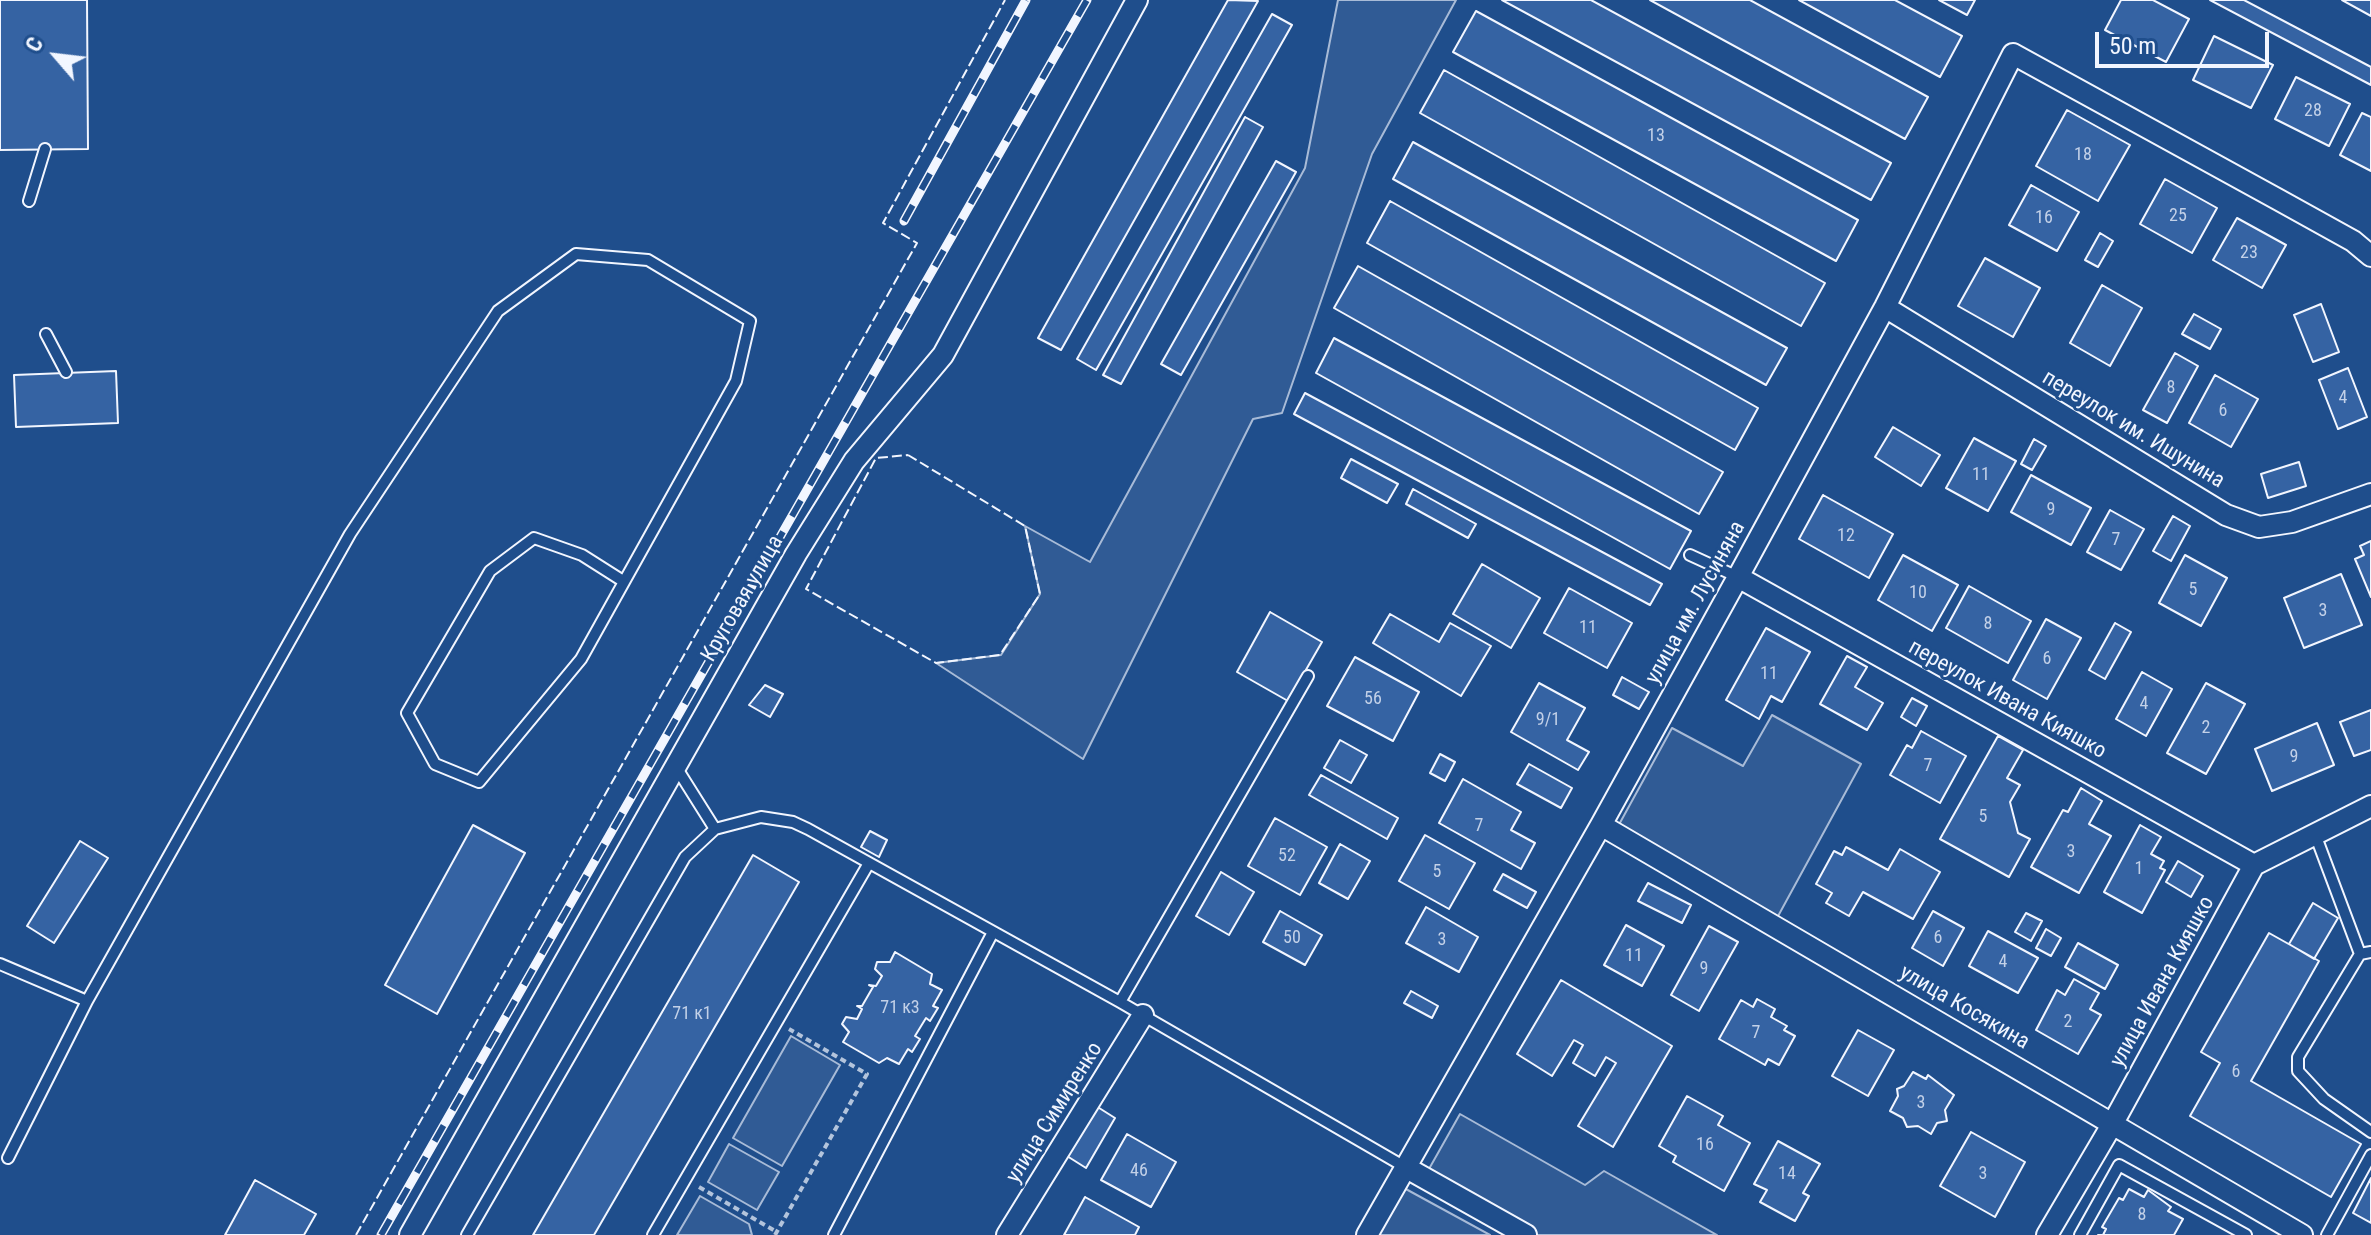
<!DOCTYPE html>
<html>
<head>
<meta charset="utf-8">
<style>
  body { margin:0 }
  #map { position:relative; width:2371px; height:1235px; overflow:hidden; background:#1f4e8c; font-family:"Roboto Condensed",sans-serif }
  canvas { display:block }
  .north { position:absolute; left:16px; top:16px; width:80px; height:80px; -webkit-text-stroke:6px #1f4e8c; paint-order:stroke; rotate:298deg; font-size:22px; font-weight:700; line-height:32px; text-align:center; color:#f2f6ff }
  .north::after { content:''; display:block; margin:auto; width:28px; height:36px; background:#f2f6ff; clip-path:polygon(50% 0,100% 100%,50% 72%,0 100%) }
  .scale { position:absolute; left:2095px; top:32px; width:174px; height:36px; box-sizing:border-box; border:4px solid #f2f6ff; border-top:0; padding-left:10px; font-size:24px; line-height:28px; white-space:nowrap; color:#f2f6ff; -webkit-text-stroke:6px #1f4e8c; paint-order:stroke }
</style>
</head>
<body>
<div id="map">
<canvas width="2371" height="1235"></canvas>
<div class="north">С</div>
<div class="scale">50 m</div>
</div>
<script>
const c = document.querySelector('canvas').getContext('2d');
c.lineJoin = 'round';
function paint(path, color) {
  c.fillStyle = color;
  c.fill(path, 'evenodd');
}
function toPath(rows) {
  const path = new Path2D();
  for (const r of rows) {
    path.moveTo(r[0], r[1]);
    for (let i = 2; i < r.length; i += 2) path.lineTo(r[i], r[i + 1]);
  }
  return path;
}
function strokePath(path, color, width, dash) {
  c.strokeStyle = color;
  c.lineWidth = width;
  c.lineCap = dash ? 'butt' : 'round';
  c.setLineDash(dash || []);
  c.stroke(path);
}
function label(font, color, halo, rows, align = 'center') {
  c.font = font + ' "Roboto Condensed",sans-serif';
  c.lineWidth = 6;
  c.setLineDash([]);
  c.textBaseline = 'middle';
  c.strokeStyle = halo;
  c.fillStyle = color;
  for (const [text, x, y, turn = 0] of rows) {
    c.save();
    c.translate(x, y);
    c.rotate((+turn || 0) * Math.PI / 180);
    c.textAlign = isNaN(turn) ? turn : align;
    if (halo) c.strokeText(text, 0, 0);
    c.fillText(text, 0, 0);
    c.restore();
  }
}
const green = toPath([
  [1338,0,1456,0,1372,154,1282,413,1253,419,1083,759,936,663,1001,655,1040,594,1025,526,1090,562,1305,168,1338,0],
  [1772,715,1861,764,1777,918,1616,830,1672,728,1743,766,1772,715],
  [791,1036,840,1065,782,1166,733,1138,791,1036],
  [1460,1114,1585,1185,1604,1171,1717,1235,1530,1235,1425,1176,1460,1114],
  [729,1144,779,1172,757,1210,708,1182,729,1144],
  [1404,1188,1490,1235,1378,1235,1404,1188],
  [700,1196,749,1224,752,1235,677,1235,700,1196]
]);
const building = toPath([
  [0,0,87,0,88,149,0,150,0,0],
  [1228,0,1258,1,1061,350,1038,338,1228,0],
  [1502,0,1591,0,1891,163,1871,200,1502,0],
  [1650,0,1750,0,1928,97,1905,139,1650,0],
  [1799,0,1895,0,1962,36,1940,77,1799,0],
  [1939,0,1975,0,1967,15,1939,0],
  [2121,0,2153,0,2189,19,2166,62,2105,30,2121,0],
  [2210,0,2244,0,2371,67,2371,85,2210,0],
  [2342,0,2371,0,2371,16,2342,0],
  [1476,11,1858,220,1836,261,1453,52,1476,11],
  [1272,14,1292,25,1096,370,1077,359,1272,14],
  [2214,36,2273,65,2251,108,2193,80,2214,36],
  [1444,70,1825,283,1801,326,1420,113,1444,70],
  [2296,77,2350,104,2329,146,2275,119,2296,77],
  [2067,110,2130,145,2098,201,2036,166,2067,110],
  [2362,113,2371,117,2371,171,2340,155,2362,113],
  [1245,117,1263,127,1121,384,1103,375,1245,117],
  [1413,142,1787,348,1766,385,1393,179,1413,142],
  [1276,161,1296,172,1181,375,1161,364,1276,161],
  [2165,179,2217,208,2192,253,2140,224,2165,179],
  [2031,185,2079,212,2057,251,2009,225,2031,185],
  [1390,201,1758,408,1735,450,1367,243,1390,201],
  [2237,218,2286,245,2262,288,2213,260,2237,218],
  [2100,233,2113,241,2098,267,2085,260,2100,233],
  [1985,258,2040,288,2013,337,1958,306,1985,258],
  [1358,266,1723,472,1699,514,1334,308,1358,266],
  [2102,285,2142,308,2110,366,2070,343,2102,285],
  [2321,304,2339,352,2313,362,2294,315,2321,304],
  [2194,314,2221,329,2210,349,2182,334,2194,314],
  [1334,338,1691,531,1670,569,1316,373,1334,338],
  [2175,353,2198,366,2167,423,2143,410,2175,353],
  [2348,368,2367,417,2338,429,2319,380,2348,368],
  [116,371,118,423,16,427,14,375,116,371],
  [2215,375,2258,399,2231,447,2189,423,2215,375],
  [1305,393,1662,584,1650,605,1294,414,1305,393],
  [1893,427,1940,455,1921,486,1875,457,1893,427],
  [1974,438,2016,461,1988,511,1946,488,1974,438],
  [2034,439,2046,446,2032,470,2021,464,2034,439],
  [1351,459,1398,484,1387,503,1341,478,1351,459],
  [2299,462,2306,486,2268,498,2261,474,2299,462],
  [2031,475,2091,508,2071,545,2011,512,2031,475],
  [1413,489,1476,524,1468,538,1406,504,1413,489],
  [1823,495,1893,534,1869,578,1799,539,1823,495],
  [2110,510,2144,529,2121,570,2087,552,2110,510],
  [2173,516,2190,526,2171,561,2153,551,2173,516],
  [2371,541,2371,597,2355,559,2364,555,2360,546,2371,541],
  [1903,555,1958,585,1932,631,1878,600,1903,555],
  [2185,555,2227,578,2201,626,2159,603,2185,555],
  [1482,564,1540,598,1511,648,1453,614,1482,564],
  [2341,574,2362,625,2304,648,2284,598,2341,574],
  [1969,586,2031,621,2008,663,1946,628,1969,586],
  [1569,588,1632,623,1607,668,1544,633,1569,588],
  [1270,612,1322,642,1288,701,1237,672,1270,612],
  [1390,614,1439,642,1450,623,1491,646,1461,696,1373,643,1390,614],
  [2046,619,2081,638,2047,699,2013,680,2046,619],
  [2115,623,2131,632,2105,679,2089,670,2115,623],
  [1766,628,1810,652,1782,702,1771,696,1759,719,1726,700,1766,628],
  [1847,656,1867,667,1855,687,1883,703,1867,730,1820,704,1847,656],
  [1355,657,1419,692,1393,741,1327,706,1355,657],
  [2142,672,2172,689,2146,736,2116,719,2142,672],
  [1622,677,1649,692,1639,709,1613,695,1622,677],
  [1539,683,1585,708,1567,740,1589,752,1578,770,1511,732,1539,683],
  [2206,683,2245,704,2206,774,2167,753,2206,683],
  [765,685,783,694,770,717,749,705,765,685],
  [1912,698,1927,706,1916,726,1901,717,1912,698],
  [2371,710,2371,750,2354,756,2340,722,2371,710],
  [2317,723,2334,765,2272,791,2255,749,2317,723],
  [1921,731,1966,756,1940,803,1890,775,1907,745,1912,748,1921,731],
  [1998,736,2023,750,2007,778,2020,785,2010,802,2018,833,2030,839,2009,877,1940,839,1998,736],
  [1340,740,1367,755,1351,783,1324,768,1340,740],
  [1440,754,1455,762,1445,781,1430,773,1440,754],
  [1529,764,1572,788,1561,808,1517,784,1529,764],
  [1321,775,1398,818,1387,839,1309,795,1321,775],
  [1463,779,1521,812,1511,830,1535,843,1521,869,1439,823,1463,779],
  [2081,788,2102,801,2089,824,2111,836,2079,893,2031,867,2063,810,2068,812,2081,788],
  [1275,818,1327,847,1300,895,1248,866,1275,818],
  [473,825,525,853,437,1014,385,985,473,825],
  [2140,825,2161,837,2151,854,2164,861,2160,868,2165,870,2142,913,2104,892,2140,825],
  [870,831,887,840,879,857,861,847,870,831],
  [1425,835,1475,863,1449,909,1399,881,1425,835],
  [80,841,108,858,54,943,27,926,80,841],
  [1340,844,1370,861,1348,899,1319,883,1340,844],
  [1846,847,1888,870,1900,849,1940,872,1913,919,1863,892,1849,916,1826,903,1832,893,1816,884,1834,851,1842,855,1846,847],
  [753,855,799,882,594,1235,533,1235,753,855],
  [2178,861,2203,876,2191,897,2166,882,2178,861],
  [1221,872,1254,892,1229,935,1196,916,1221,872],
  [1503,874,1536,892,1527,908,1494,890,1503,874],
  [1648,883,1691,905,1682,923,1638,901,1648,883],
  [2313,903,2338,918,2314,959,2289,944,2313,903],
  [1426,907,1478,937,1459,972,1406,943,1426,907],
  [1280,911,1322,935,1305,965,1263,942,1280,911],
  [1933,911,1964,928,1943,966,1912,948,1933,911],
  [2026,913,2042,921,2031,941,2015,932,2026,913],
  [1626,925,1664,946,1642,986,1604,965,1626,925],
  [1709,926,1738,942,1699,1011,1671,995,1709,926],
  [2046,929,2061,938,2051,956,2036,948,2046,929],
  [1988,931,2038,958,2018,993,1969,966,1988,931],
  [2269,933,2319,961,2251,1081,2361,1144,2331,1197,2190,1116,2220,1063,2201,1052,2269,933],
  [2078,943,2118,965,2105,989,2065,967,2078,943],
  [895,952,932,974,930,984,942,990,933,1006,938,1008,930,1021,926,1018,915,1036,920,1039,912,1052,908,1049,899,1064,887,1058,879,1063,843,1042,849,1032,842,1024,846,1017,857,1019,862,1009,857,1006,862,1006,873,987,869,985,876,986,882,976,875,969,877,962,890,962,895,952],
  [2074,979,2099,993,2090,1009,2101,1015,2078,1054,2036,1030,2057,990,2065,995,2074,979],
  [1561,980,1672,1046,1613,1147,1578,1126,1616,1063,1606,1057,1595,1076,1573,1063,1583,1045,1574,1040,1552,1076,1517,1054,1561,980],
  [1411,991,1438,1006,1432,1018,1404,1003,1411,991],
  [1757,999,1775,1009,1771,1017,1787,1026,1784,1030,1795,1036,1779,1065,1768,1059,1765,1065,1719,1039,1741,1000,1753,1007,1757,999],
  [1858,1030,1894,1050,1868,1096,1832,1076,1858,1030],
  [1913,1072,1926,1079,1928,1075,1954,1095,1945,1110,1947,1121,1937,1123,1931,1134,1918,1126,1907,1127,1903,1118,1890,1111,1898,1096,1897,1089,1904,1086,1913,1072],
  [1687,1096,1723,1116,1718,1125,1750,1143,1724,1191,1673,1162,1676,1156,1659,1146,1687,1096],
  [1096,1106,1115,1118,1086,1168,1067,1156,1096,1106],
  [1971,1132,2025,1162,1995,1217,1940,1186,1971,1132],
  [1127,1134,1176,1162,1151,1207,1101,1180,1127,1134],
  [1778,1141,1820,1164,1803,1193,1809,1196,1795,1221,1760,1202,1767,1190,1754,1184,1778,1141],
  [2371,1178,2371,1223,2353,1213,2371,1178],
  [255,1180,316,1214,304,1235,225,1235,255,1180],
  [2129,1189,2144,1197,2148,1190,2171,1207,2168,1211,2183,1219,2174,1235,2098,1235,2103,1235,2106,1229,2102,1227,2119,1198,2123,1200,2129,1189],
  [1085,1197,1139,1227,1135,1235,1064,1235,1085,1197]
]);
const path = toPath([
  [699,1187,777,1232],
  [775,1235,867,1074,789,1029]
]);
const service = toPath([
  [29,201,45,149],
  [46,334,66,372],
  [1690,555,1738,577],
  [676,767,715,829],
  [2315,834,2360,954],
  [2371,952,2360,954,2298,1057,2298,1071,2324,1099,2371,1132],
  [0,964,87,1001],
  [1120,1002,1308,676],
  [8,1158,87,1001,350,534,498,311,576,254,648,260,750,321,736,381,581,659,479,782,435,764,407,713,490,571,534,538,582,555,623,581],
  [467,1235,685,857,715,829,761,817,793,822,808,829,1120,1002,1405,1167],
  [653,1235,869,863],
  [834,1235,993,932],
  [2080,1235,2119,1165,2246,1235],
  [2327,1235,2371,1155]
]);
const minor = toPath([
  [1885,307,2226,515,2259,527,2292,522,2371,494],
  [1738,577,2254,865],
  [1601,825,2302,1235],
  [1405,1167,1526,1235],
  [410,1235,796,554,854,461,943,355,1137,0],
  [1007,1235,1143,1015],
  [1367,1235,1601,825,1738,577,1885,307,2013,54,2279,200,2353,241,2371,256],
  [2047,1235,2113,1123,2254,865,2371,806]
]);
const rail = toPath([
  [904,221,1026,0],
  [381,1235,1087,0]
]);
const fence = toPath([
  [908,455,1025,526,1040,594,1000,655,936,663,806,589,876,458,908,455],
  [356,1235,917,243,883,223,1005,0]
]);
const numberNames = [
  ["28",2313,111],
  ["13",1656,136],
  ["18",2083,155],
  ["25",2178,216],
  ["16",2044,218],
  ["23",2249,253],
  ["8",2171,388],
  ["4",2343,398],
  ["6",2223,411],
  ["11",1981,475],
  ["9",2051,510],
  ["12",1846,536],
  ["7",2116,540],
  ["5",2193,590],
  ["10",1918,593],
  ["3",2323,611],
  ["8",1988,624],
  ["11",1588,628],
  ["6",2047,659],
  ["11",1769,674],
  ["56",1373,699],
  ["4",2144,704],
  ["9/1",1548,720],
  ["2",2206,728],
  ["9",2294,757],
  ["7",1928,766],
  ["5",1983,817],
  ["7",1479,826],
  ["3",2071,852],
  ["52",1287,856],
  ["1",2139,869],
  ["5",1437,872],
  ["50",1292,938],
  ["6",1938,938],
  ["3",1442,940],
  ["11",1634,956],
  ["4",2003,962],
  ["9",1704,969],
  ["71 к3",900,1008],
  ["71 к1",692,1014],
  ["2",2068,1022],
  ["7",1756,1033],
  ["6",2236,1072],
  ["3",1921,1103],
  ["16",1705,1145],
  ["46",1139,1171],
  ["14",1787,1174],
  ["3",1983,1174],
  ["8",2142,1215]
];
const streetNames = [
  ["переулок им. Ишунина",2133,430,31],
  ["Круговая улица",743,599,-60],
  ["улица им. Лусиняна",1696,603,-61],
  ["переулок Ивана Кияшко",2007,700,29],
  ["улица Ивана Кияшко",2163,982,-61],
  ["улица Косякина",1964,1008,30],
  ["улица Симиренко",1055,1113,-58]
];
paint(green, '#305b95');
strokePath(green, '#a8bbd7', 2);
paint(building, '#3563a3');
strokePath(building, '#f2f6ff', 2);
strokePath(service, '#f2f6ff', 14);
strokePath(minor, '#f2f6ff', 24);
strokePath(path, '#b3c4dc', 4, [6, 4]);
strokePath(service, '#1f4e8c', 10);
strokePath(minor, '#1f4e8c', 20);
strokePath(rail, '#f2f6ff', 9);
strokePath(rail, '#1f4e8c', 6, [18]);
strokePath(fence, '#f2f6ff', 2, [10, 4]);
label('18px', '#c3d1e8', null, numberNames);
label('22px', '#f2f6ff', '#1f4e8c', streetNames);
</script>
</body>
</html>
